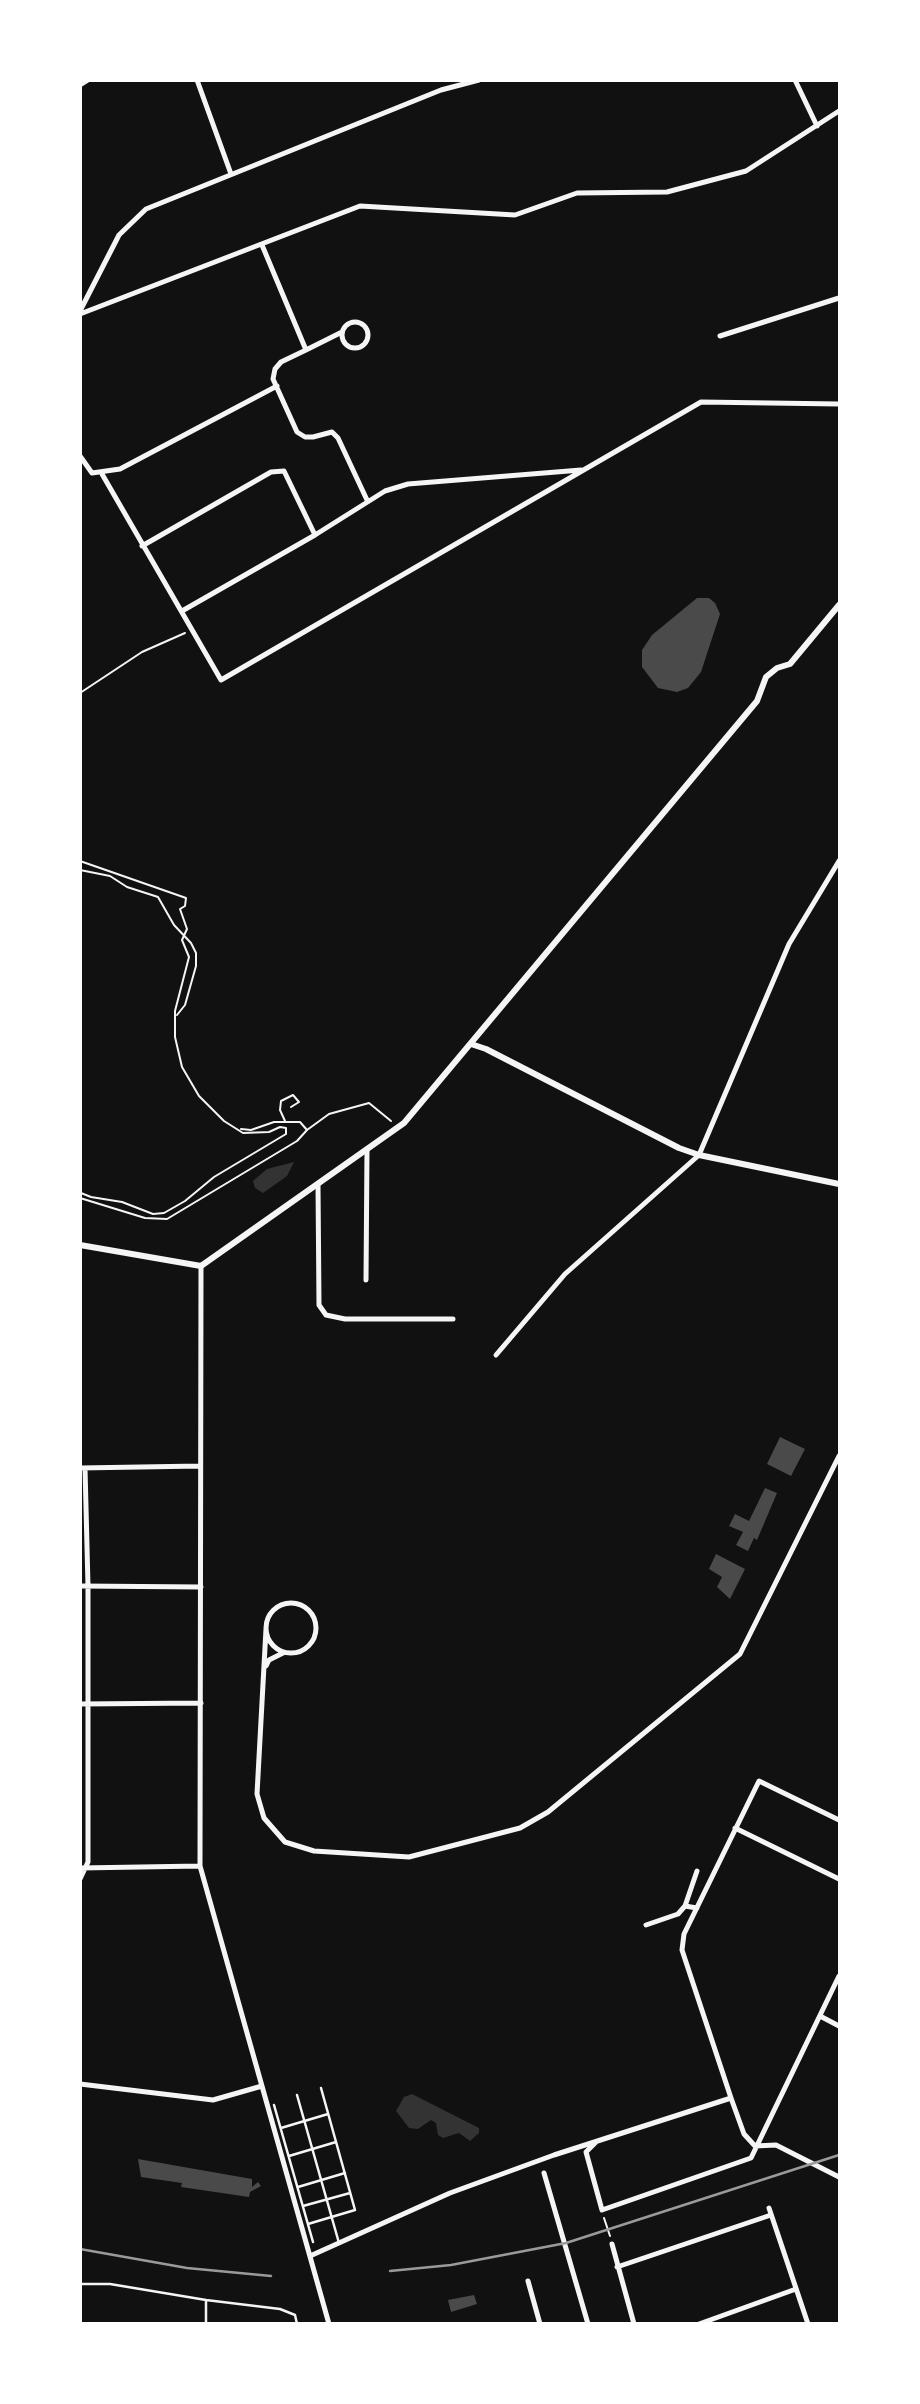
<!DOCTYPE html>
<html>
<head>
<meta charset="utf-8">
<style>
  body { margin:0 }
  #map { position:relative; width:920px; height:2404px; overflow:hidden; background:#111; font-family:"Roboto Serif",serif }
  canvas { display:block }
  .frame { position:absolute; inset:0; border:82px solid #fff; pointer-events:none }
</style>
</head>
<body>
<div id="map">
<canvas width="920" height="2404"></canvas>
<div class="frame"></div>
</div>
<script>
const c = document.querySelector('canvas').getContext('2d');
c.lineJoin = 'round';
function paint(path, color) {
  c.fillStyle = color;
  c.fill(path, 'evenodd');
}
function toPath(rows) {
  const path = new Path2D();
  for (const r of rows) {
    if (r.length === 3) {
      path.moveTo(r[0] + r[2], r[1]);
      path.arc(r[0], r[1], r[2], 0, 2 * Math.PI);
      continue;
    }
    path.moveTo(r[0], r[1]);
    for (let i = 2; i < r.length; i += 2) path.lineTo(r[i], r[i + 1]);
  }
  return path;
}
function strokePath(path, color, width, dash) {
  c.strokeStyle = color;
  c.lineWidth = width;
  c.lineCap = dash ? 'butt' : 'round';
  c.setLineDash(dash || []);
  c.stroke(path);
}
const water = toPath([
  [294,1162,287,1176,263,1193,255,1188,253,1181,267,1169],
  [412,2094,479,2128,479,2133,470,2141,459,2133,443,2138,438,2135,436,2123,431,2120,418,2129,409,2128,396,2111,404,2097]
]);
const building = toPath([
  [697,598,709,598,715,603,720,614,701,672,688,688,677,692,658,688,642,667,642,650,652,635],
  [780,1437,805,1449,791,1476,767,1464],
  [765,1488,777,1493,757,1540,754,1538,748,1551,736,1545,743,1532,729,1526,735,1514,749,1521],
  [716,1554,745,1569,730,1599,717,1587,722,1577,709,1569],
  [138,2159,252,2179,252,2187,258,2182,261,2186,250,2192,249,2197,181,2187,182,2183,141,2177],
  [474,2295,477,2304,451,2312,448,2300]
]);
const path = toPath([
  [80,693,142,652,185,633],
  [80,861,186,898,185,906,180,909,187,929,182,940,189,957,175,1011,175,1037,182,1067,199,1096,224,1121,243,1133,269,1132,280,1127,286,1128,286,1134,214,1177,185,1201,164,1213,153,1214,122,1202,91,1197,81,1193,80,1187],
  [80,870,110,876,127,887,158,897,174,925,191,943,196,953,196,966,185,1005,177,1015],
  [285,1121,280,1110,281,1101,293,1095,299,1102,291,1107],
  [241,1129,251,1130,274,1122,300,1122,307,1130,329,1114,369,1103,391,1121],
  [80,1198,145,1218,167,1219,297,1141,307,1130],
  [604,2218,610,2236]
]);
const service = toPath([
  [297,2095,339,2243],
  [274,2105,313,2242],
  [281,2128,328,2114],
  [289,2156,336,2142],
  [298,2187,345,2173],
  [303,2206,350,2193],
  [308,2224,355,2210,321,2088],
  [80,2284,110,2284,206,2300],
  [206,2324,206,2300,280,2309,295,2315,297,2324]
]);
const minor = toPath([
  [197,80,231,174],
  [795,80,817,126],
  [80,85,88,80],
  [262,245,306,350,281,362,275,369,273,379,297,432,305,437,313,437,332,432,338,438,367,500],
  [80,311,119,235,146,209,441,90,479,80],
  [80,314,360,206,515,215,577,193,667,192,746,171,839,111],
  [355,335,13],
  [720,336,839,298],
  [306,350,342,332],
  [80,456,92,473,120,469,277,386],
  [102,474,221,680,701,402,839,404],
  [142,546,271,472,284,471,315,535],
  [182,611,315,535,385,491,408,484,581,470],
  [318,1184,319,1305,326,1315,345,1319,453,1319],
  [201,1266,200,1866,329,2324],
  [366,1280,367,1149],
  [496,1355,565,1274,699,1155,789,944,839,861],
  [80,1468,200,1466],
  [80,1586,201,1587],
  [291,1628,25],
  [266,1629,257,1794,264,1818,285,1842,314,1851,409,1857,520,1828,548,1812,740,1654,839,1456],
  [266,1666,269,1660,283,1653],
  [80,1704,201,1703],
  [735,1828,839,1879],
  [80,1868,200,1866],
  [80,1879,88,1862,88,1586,85,1468],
  [685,1906,697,1871],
  [646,1925,678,1914,685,1906,697,1908],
  [820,2016,839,2026],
  [80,2084,213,2100,262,2086],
  [596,2142,586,2152,602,2210,751,2158,839,1976],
  [755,2146,744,2134,731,2098,682,1950,684,1934,759,1781,839,1820],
  [755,2146,776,2145,839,2177],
  [544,2173,588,2324],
  [769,2208,808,2324],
  [612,2244,634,2324],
  [310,2256,450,2193,554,2155,731,2098],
  [617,2267,771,2215],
  [528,2281,540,2324],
  [699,2324,796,2289]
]);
const tertiary = toPath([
  [471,1044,486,1049,679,1148,699,1155,839,1184],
  [80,1245,201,1266,404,1123,757,701,766,677,777,668,790,664,839,605]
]);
const rail = toPath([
  [80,2249,187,2268,271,2276],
  [390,2271,451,2265,566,2243,839,2155]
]);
paint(water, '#333');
paint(building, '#4a4a4a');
strokePath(path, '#f5f5f5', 2);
strokePath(service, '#f5f5f5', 2.5);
strokePath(minor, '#f5f5f5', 5);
strokePath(tertiary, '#f5f5f5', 6);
strokePath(rail, '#9a9a9a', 2.5);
</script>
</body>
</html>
